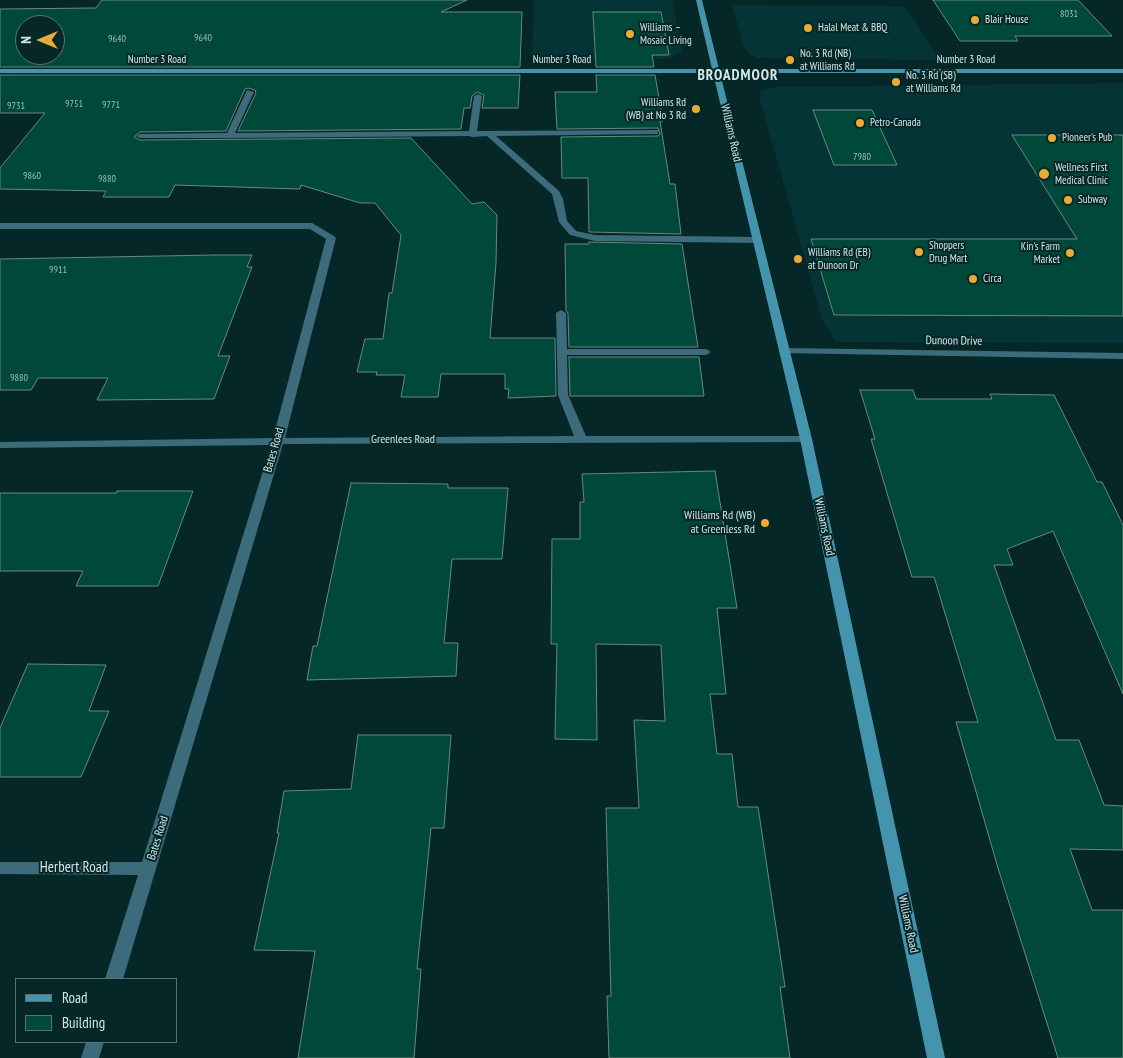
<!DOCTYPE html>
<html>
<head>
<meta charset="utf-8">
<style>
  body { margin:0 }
  #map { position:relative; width:1123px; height:1058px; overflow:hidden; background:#062728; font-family:"PT Sans Narrow",sans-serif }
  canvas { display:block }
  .legend { position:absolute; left:15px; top:978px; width:162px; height:65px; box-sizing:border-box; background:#062728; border:1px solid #597474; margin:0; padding:6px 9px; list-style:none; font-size:15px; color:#d5e7e7 }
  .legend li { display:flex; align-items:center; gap:10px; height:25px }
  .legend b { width:25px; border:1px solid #597474 }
  .north { position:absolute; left:15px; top:15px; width:50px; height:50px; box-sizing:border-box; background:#062728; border:1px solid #597474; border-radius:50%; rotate:270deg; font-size:14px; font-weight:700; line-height:20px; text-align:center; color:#d5e7e7 }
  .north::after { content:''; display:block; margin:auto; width:18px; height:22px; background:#e9ab38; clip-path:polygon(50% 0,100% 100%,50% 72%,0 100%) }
</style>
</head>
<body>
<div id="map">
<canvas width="1123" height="1058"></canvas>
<ul class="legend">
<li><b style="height:6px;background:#4494ae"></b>Road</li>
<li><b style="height:14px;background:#00483a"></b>Building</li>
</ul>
<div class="north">N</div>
</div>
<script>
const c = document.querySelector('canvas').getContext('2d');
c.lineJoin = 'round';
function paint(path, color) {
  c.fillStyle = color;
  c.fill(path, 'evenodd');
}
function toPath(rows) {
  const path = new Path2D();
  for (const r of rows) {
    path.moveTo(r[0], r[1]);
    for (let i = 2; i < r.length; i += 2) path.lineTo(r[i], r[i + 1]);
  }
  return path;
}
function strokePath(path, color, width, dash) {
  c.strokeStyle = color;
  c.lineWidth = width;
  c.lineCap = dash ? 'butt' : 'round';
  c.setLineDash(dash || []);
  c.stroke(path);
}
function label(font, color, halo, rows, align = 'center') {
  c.font = font + ' "PT Sans Narrow",sans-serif';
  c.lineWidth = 4;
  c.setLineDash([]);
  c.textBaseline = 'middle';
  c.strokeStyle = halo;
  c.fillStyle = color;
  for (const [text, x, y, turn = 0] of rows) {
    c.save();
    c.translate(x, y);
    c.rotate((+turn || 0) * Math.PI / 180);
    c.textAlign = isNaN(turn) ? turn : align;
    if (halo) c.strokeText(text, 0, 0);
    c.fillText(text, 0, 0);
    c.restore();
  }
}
const built = toPath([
  [534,0,672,0,682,52,668,59,532,60],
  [732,5,905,6,940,60,758,58,751,55,745,49],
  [1123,83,1123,343,836,342,822,320,759,96,761,90,777,87]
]);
const building = toPath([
  [102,0,467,0,441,12,522,12,520,67,0,67,0,9,96,8,102,0],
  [25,25,55,25,55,55,25,55,25,25],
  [933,0,1078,0,1112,36,1015,36,1018,41,960,41,933,0],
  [593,12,661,12,669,55,652,55,654,67,596,67,593,12],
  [0,75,520,75,518,108,482,108,484,95,477,92,472,96,470,108,464,108,461,129,238,131,256,93,255,90,248,88,245,89,226,131,140,132,134,137,140,140,411,138,472,204,484,202,497,215,496,263,490,338,555,338,556,396,508,398,509,389,505,389,505,374,441,374,438,397,401,397,405,375,376,375,377,372,357,372,365,339,383,339,389,293,392,293,401,235,375,203,360,203,301,185,300,189,175,185,169,197,103,197,106,191,0,189,0,168,45,113,0,113,0,75],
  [596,75,655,75,663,121,660,121,670,184,675,184,681,234,589,232,588,178,562,178,561,137,658,136,660,134,658,128,557,129,555,92,597,92,596,75],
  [813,110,872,110,897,165,834,165,813,110],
  [1012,135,1123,135,1123,316,834,315,811,239,1077,239,1012,135],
  [589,242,682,244,698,347,569,347,568,313,566,311,565,244,589,244,589,242],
  [214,255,252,255,247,267,252,267,218,356,230,356,214,399,97,400,108,378,38,378,31,390,0,390,0,259,214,255],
  [569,357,699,357,704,396,570,396,569,357],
  [860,390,913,390,916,399,992,399,990,394,1054,395,1097,482,1102,482,1123,525,1123,694,1053,531,1007,549,1013,565,994,565,1056,740,1079,740,1104,805,1123,806,1123,850,1070,849,1092,910,1123,910,1123,1058,1058,1058,998,868,956,722,978,722,934,577,912,577,871,439,875,439,860,390],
  [715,471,737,608,717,608,726,694,710,694,717,754,732,754,738,807,758,807,785,987,780,987,790,1058,609,1058,607,996,611,996,606,808,639,808,634,720,665,721,661,645,596,644,597,740,555,739,557,644,551,644,552,539,580,539,580,502,584,502,582,474,715,471],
  [351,483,448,484,448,488,508,488,502,559,452,559,444,643,458,643,456,676,307,680,313,646,317,646,351,483],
  [117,491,193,491,158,586,76,586,83,571,0,571,0,493,117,493,117,491],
  [28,664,106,665,89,711,109,711,81,777,0,777,0,728,28,664],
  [358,735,451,735,444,828,431,828,417,969,421,969,414,1058,298,1058,315,951,254,950,279,833,277,833,284,791,351,789,358,735]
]);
const street = toPath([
  [247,90,254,92,235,133,469,131,474,96,478,94,482,96,477,131,658,130,658,134,655,134,496,136,559,191,563,199,567,221,576,231,595,235,757,237,762,240,757,243,595,241,570,235,559,222,552,194,487,136,472,137,469,136,230,138,140,138,136,136,140,134,227,133,247,90],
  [0,223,312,223,334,236,336,238,285,438,574,436,558,395,556,313,561,310,566,313,567,349,706,349,711,352,706,355,567,355,568,395,586,436,806,436,812,439,806,442,283,444,123,979,105,979,138,875,0,874,0,862,142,862,271,445,0,448,0,442,273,438,326,239,310,229,0,229,0,223],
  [784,348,1123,353,1123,359,780,353,779,351,780,349,784,348],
  [86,1042,104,1042,99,1058,81,1058,86,1042]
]);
const secondary = toPath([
  [696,0,702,0,719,69,1123,69,1123,73,720,73,812,439,945,1058,927,1058,800,439,713,73,0,73,0,69,712,69,696,0]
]);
const markers = [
  [975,20,5,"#e9ab38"],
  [808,28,5,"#e9ab38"],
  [630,34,5,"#e9ab38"],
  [790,60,5,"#e9ab38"],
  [896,82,5,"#e9ab38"],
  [696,109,5,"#e9ab38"],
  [860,123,5,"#e9ab38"],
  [1052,138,5,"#e9ab38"],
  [1044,174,6,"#e9ab38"],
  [1068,200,5,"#e9ab38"],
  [919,252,5,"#e9ab38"],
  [1070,253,5,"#e9ab38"],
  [798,259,5,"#e9ab38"],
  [973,279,5,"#e9ab38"],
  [765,523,5,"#e9ab38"]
];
const numberNames = [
  ["8031",1069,14],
  ["9640",203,38],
  ["9640",117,39],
  ["9751",74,104],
  ["9771",111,105],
  ["9731",16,106],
  ["7980",862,157],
  ["9860",32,176],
  ["9880",107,179],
  ["9911",58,270],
  ["9880",19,378]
];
const farPoinames = [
  ["Blair House",985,20],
  ["Williams –",640,28],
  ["Mosaic Living",640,41],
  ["Halal Meat & BBQ",818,28],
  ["No. 3 Rd (NB)",800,54],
  ["at Williams Rd",800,67],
  ["No. 3 Rd (SB)",906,76],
  ["at Williams Rd",906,89],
  ["Williams Rd",686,103,"right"],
  ["(WB) at No 3 Rd",686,116,"right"],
  ["Petro-Canada",870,123],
  ["Pioneer's Pub",1062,138],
  ["Wellness First",1055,168],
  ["Medical Clinic",1055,181],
  ["Subway",1078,200],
  ["Shoppers",929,246],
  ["Drug Mart",929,259],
  ["Kin's Farm",1060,247,"right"],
  ["Market",1060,260,"right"],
  ["Williams Rd (EB)",808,253],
  ["at Dunoon Dr",808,266],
  ["Circa",983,279]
];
const farStreetnames = [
  ["Number 3 Road",157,60],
  ["Number 3 Road",562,60],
  ["Number 3 Road",966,60]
];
const streetNames = [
  ["Williams Road",731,133,77],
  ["Dunoon Drive",954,341,1],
  ["Greenlees Road",403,440],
  ["Bates Road",274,450,-74],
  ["Williams Road",824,527,78],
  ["Bates Road",158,838,-73],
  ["Williams Road",908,924,78]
];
const poiNames = [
  ["Williams Rd (WB)",755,516],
  ["at Greenless Rd",755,530]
];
const farDistrictnames = [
  ["BROADMOOR",738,76]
];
const nearStreetnames = [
  ["Herbert Road",74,868]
];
paint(built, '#043436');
paint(building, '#00483a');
strokePath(building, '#6a897f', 1);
paint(street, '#3c6b7b');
paint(secondary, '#4494ae');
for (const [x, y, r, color] of markers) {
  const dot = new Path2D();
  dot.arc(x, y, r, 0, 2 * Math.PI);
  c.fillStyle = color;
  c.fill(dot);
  strokePath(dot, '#062728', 2);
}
label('10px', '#a0bfbc', null, numberNames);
label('11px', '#d5e7e7', '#062728', farPoinames, 'left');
label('11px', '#d5e7e7', '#062728', farStreetnames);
label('12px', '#d5e7e7', '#062728', streetNames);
label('12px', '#d5e7e7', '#062728', poiNames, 'right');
c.letterSpacing = '1px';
label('bold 15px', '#d5e7e7', '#062728', farDistrictnames);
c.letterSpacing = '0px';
label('15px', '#d5e7e7', '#062728', nearStreetnames);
</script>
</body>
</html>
